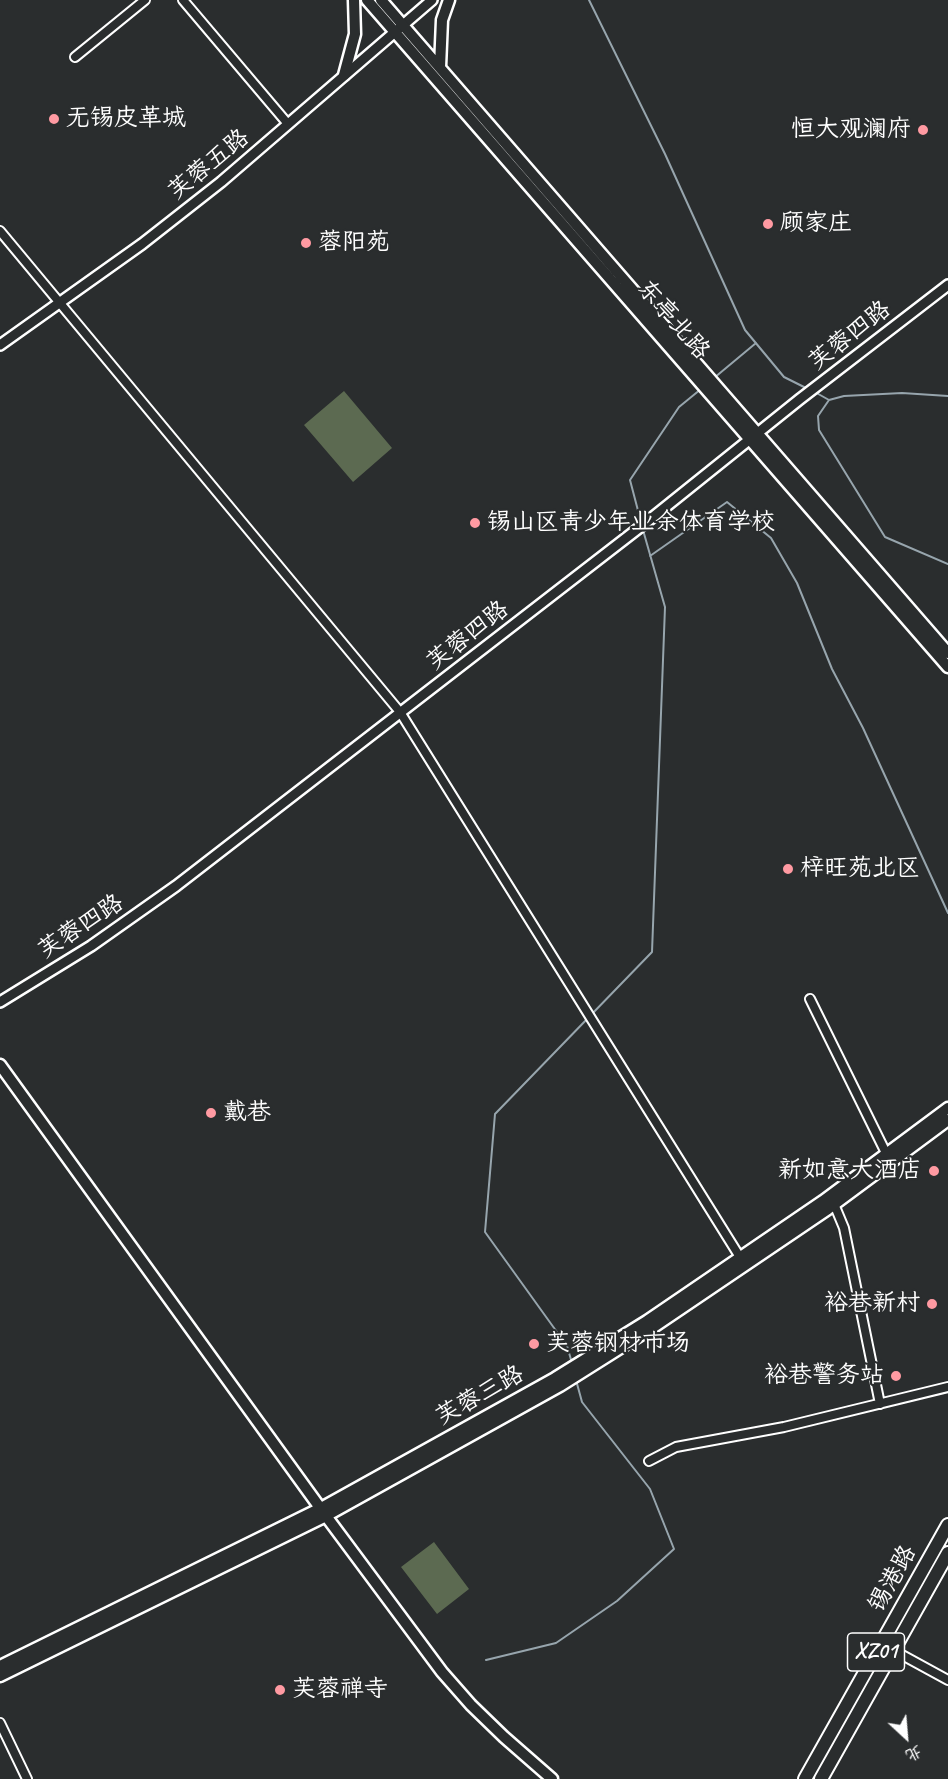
<!DOCTYPE html>
<html>
<head>
<meta charset="utf-8">
<style>
  body { margin:0 }
  #map { position:relative; width:948px; height:1779px; overflow:hidden; background:#2a2d2e; font-family:Caveat,"LXGW WenKai TC",sans-serif }
  canvas { display:block }
  .north { position:absolute; left:876px; top:1707px; width:60px; height:60px; -webkit-text-stroke:4px #2a2d2e; paint-order:stroke; rotate:154deg; font-size:16px; font-weight:700; line-height:24px; text-align:center; color:#fff }
  .north::after { content:''; display:block; margin:auto; width:21px; height:27px; background:#fff; clip-path:polygon(50% 0,100% 100%,50% 72%,0 100%) }
</style>
</head>
<body>
<div id="map">
<canvas width="948" height="1779"></canvas>
<div class="north">北</div>
</div>
<script>
const c = document.querySelector('canvas').getContext('2d');
c.lineJoin = 'round';
function paint(path, color) {
  c.fillStyle = color;
  c.fill(path, 'evenodd');
}
function toPath(rows) {
  const path = new Path2D();
  for (const r of rows) {
    path.moveTo(r[0], r[1]);
    for (let i = 2; i < r.length; i += 2) path.lineTo(r[i], r[i + 1]);
  }
  return path;
}
function strokePath(path, color, width, dash) {
  c.strokeStyle = color;
  c.lineWidth = width;
  c.lineCap = dash ? 'butt' : 'round';
  c.setLineDash(dash || []);
  c.stroke(path);
}
function label(font, color, halo, rows, align = 'center') {
  c.font = font + ' Caveat,"LXGW WenKai TC",sans-serif';
  c.lineWidth = 4.5;
  c.setLineDash([]);
  c.textBaseline = 'middle';
  c.strokeStyle = halo;
  c.fillStyle = color;
  for (const [text, x, y, turn = 0] of rows) {
    c.save();
    c.translate(x, y);
    c.rotate((+turn || 0) * Math.PI / 180);
    c.textAlign = isNaN(turn) ? turn : align;
    if (halo) c.strokeText(text, 0, 0);
    c.fillText(text, 0, 0);
    c.restore();
  }
}
const green = toPath([
  [344,391,392,448,353,482,304,425],
  [434,1542,469,1589,437,1614,401,1567]
]);
const stream = toPath([
  [589,0,665,154,745,330,784,377,808,389],
  [714,378,756,343],
  [813,391,829,400,818,416,819,430,885,537,948,564],
  [829,400,844,396,902,393,948,396],
  [641,522,630,480,679,407,701,389],
  [650,556,727,502,771,538,797,583,832,669,863,728,948,913],
  [572,1363,567,1346,485,1232,495,1114,652,952,665,607,643,530],
  [486,1660,556,1643,617,1601,674,1549,650,1489,582,1402,576,1380]
]);
const minor = toPath([
  [183,0,288,124],
  [75,57,145,0],
  [0,231,400,712,743,1262],
  [810,999,887,1155],
  [834,1204,844,1228,880,1404],
  [649,1461,676,1447,784,1427,948,1387],
  [893,1650,948,1680],
  [0,1723,27,1779]
]);
const tertiary = toPath([
  [0,345,142,244,221,182,432,0],
  [0,1002,91,946,176,886,648,521,800,399,948,285]
]);
const secondary = toPath([
  [367,0,948,667],
  [381,0,948,653],
  [440,67,442,20,449,0],
  [344,75,355,34,354,0],
  [0,1065,326,1516,442,1672,471,1705,504,1737,552,1779],
  [0,1666,321,1508,555,1378,647,1321,823,1201,948,1108],
  [0,1676,326,1516,560,1386,652,1328,828,1209,948,1120]
]);
const primary = toPath([
  [805,1779,948,1525],
  [821,1779,948,1553]
]);
const markers = [
  [54,119,6,"#ff9aa2"],
  [923,130,6,"#ff9aa2"],
  [768,224,6,"#ff9aa2"],
  [306,243,6,"#ff9aa2"],
  [475,523,6,"#ff9aa2"],
  [788,869,6,"#ff9aa2"],
  [211,1113,6,"#ff9aa2"],
  [934,1171,6,"#ff9aa2"],
  [932,1304,6,"#ff9aa2"],
  [534,1344,6,"#ff9aa2"],
  [896,1376,6,"#ff9aa2"],
  [280,1690,6,"#ff9aa2"]
];
const shields = [
  [876,1652,57]
];
const shieldNames = [
  ["XZ01",876,1652]
];
const poiNames = [
  ["无锡皮革城",66,119],
  ["恒大观澜府",911,130,"right"],
  ["顾家庄",780,224],
  ["蓉阳苑",318,243],
  ["锡山区青少年业余体育学校",487,523],
  ["梓旺苑北区",800,869],
  ["戴巷",223,1113],
  ["新如意大酒店",922,1171,"right"],
  ["裕巷新村",920,1304,"right"],
  ["芙蓉钢材市场",546,1344],
  ["裕巷警务站",884,1376,"right"],
  ["芙蓉禅寺",292,1690]
];
const streetNames = [
  ["芙蓉五路",209,165,-39],
  ["东亭北路",673,320,49],
  ["芙蓉四路",850,336,-38],
  ["芙蓉四路",468,636,-38],
  ["芙蓉四路",81,927,-33],
  ["芙蓉三路",480,1396,-29],
  ["锡港路",893,1579,-61]
];
paint(green, '#5c6a51');
strokePath(stream, '#97a5ad', 2);
strokePath(minor, '#fff', 12);
strokePath(tertiary, '#fff', 14);
strokePath(secondary, '#fff', 15);
strokePath(primary, '#fff', 16);
strokePath(minor, '#2a2d2e', 8);
strokePath(tertiary, '#2a2d2e', 9);
strokePath(secondary, '#2a2d2e', 10);
strokePath(primary, '#2a2d2e', 12);
for (const [x, y, r, color] of markers) {
  const dot = new Path2D();
  dot.arc(x, y, r, 0, 2 * Math.PI);
  c.fillStyle = color;
  c.fill(dot);
  strokePath(dot, '#2a2d2e', 2);
}
for (const [x, y, w] of shields) {
  const box = new Path2D();
  box.roundRect(x - w / 2, y - 19, w, 38, 4.5);
  c.fillStyle = '#2a2d2e';
  c.fill(box);
  strokePath(box, '#fff', 1.5);
}
label('bold 22px', '#fff', null, shieldNames);
label('24px', '#fff', '#2a2d2e', poiNames, 'left');
label('24px', '#fff', '#2a2d2e', streetNames);
</script>
</body>
</html>
